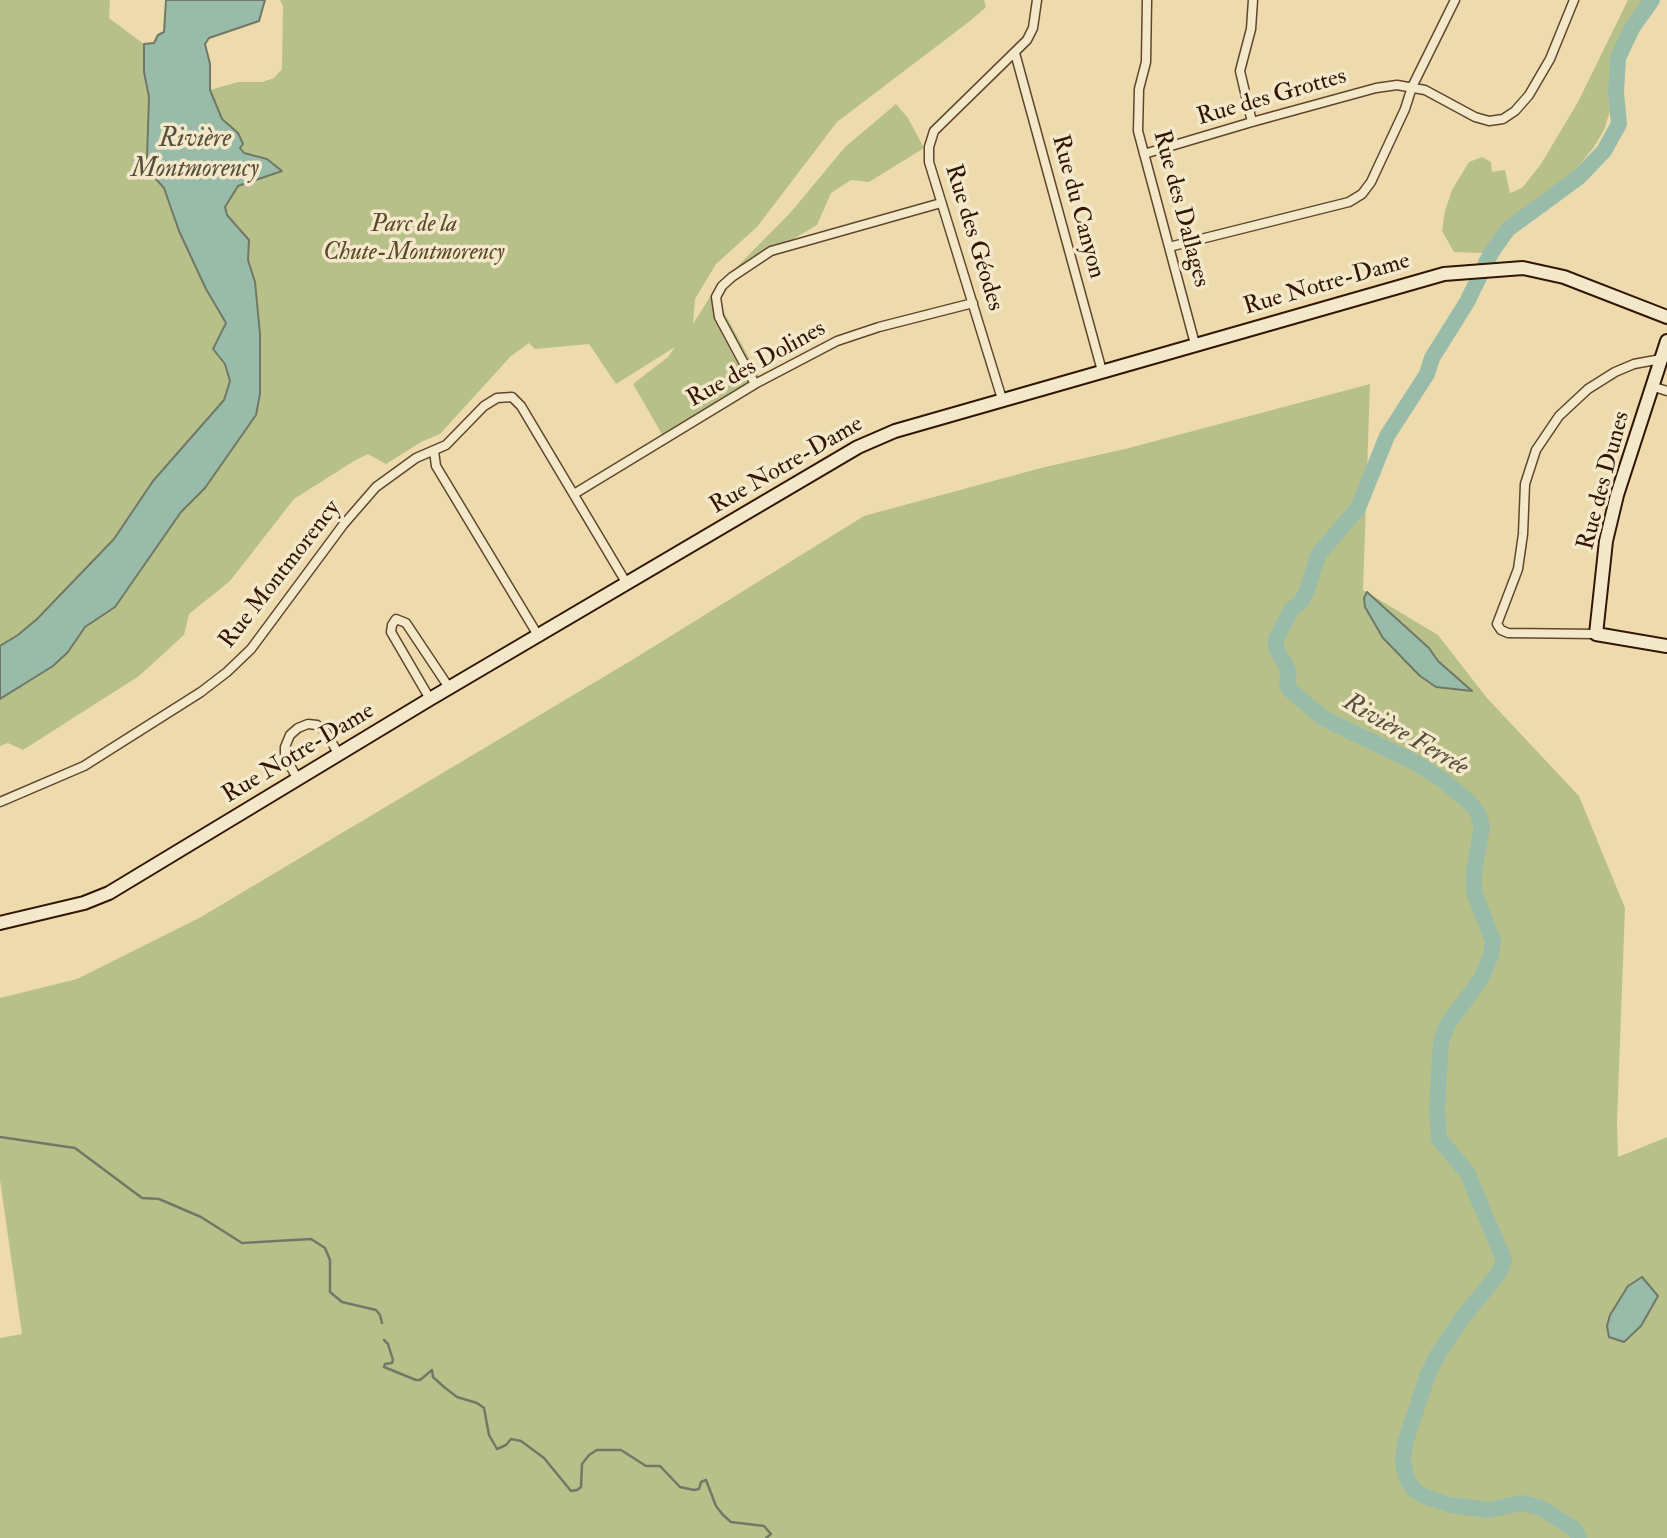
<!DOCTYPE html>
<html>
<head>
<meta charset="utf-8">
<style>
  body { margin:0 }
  canvas { display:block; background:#eedbad }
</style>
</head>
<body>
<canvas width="1667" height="1538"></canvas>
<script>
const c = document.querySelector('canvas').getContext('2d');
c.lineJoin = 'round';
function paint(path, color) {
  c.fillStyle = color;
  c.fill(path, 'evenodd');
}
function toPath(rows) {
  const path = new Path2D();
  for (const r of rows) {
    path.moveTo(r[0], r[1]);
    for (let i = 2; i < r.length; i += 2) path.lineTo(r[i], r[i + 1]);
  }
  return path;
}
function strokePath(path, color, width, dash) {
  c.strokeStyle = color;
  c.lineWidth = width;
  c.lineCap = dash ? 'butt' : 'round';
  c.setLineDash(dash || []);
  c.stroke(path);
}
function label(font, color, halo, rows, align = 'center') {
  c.font = font + ' "IM FELL Double Pica",serif';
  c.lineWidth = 7;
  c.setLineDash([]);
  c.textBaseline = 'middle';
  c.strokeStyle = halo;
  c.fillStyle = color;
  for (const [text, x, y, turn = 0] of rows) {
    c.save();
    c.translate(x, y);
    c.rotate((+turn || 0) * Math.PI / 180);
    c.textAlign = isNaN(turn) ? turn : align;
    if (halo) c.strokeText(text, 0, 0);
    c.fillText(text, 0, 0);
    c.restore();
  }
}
const green = toPath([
  [0,0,110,0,109,18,144,44,144,72,149,97,147,158,148,170,164,188,179,231,206,289,226,323,213,349,225,364,230,381,224,400,153,481,114,539,37,619,18,635,0,646],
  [280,0,984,0,986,7,970,21,837,122,757,227,716,264,695,299,693,324,713,292,764,385,667,443,633,384,668,357,675,347,616,384,589,344,535,349,529,343,511,356,440,434,421,442,386,464,368,454,354,461,294,499,230,581,189,614,184,635,139,676,23,750,8,743,0,746,0,684,210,460,255,282,248,260,249,240,227,215,225,207,238,186,264,177,240,148,234,130,222,119,210,90,238,82,262,82,274,78,282,69,283,6],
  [1628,0,1646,0,1618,46,1608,92,1610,111,1604,130,1594,147,1577,168,1542,199,1510,221,1494,235,1483,253,1454,252,1442,231,1445,211,1452,190,1469,162,1482,157,1491,162,1492,172,1505,170,1510,193,1522,188,1541,164,1578,102],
  [896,104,908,118,924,148,869,182,851,180,831,193,817,225,725,279,791,212,845,147],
  [1370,384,1363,590,1438,635,1487,698,1579,796,1625,908,1617,1122,1618,1157,1667,1137,1667,1538,0,1538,0,1338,22,1334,0,1180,0,998,77,979,201,917,632,660,864,516,1041,468,1129,448]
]);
const water = toPath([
  [166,0,265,0,259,21,209,38,205,44,210,64,210,90,222,119,238,133,243,144,240,148,244,153,267,159,282,171,238,186,225,207,227,215,249,240,248,260,255,282,260,334,260,394,256,415,205,488,181,512,115,607,85,627,68,652,53,666,0,699,0,646,18,635,37,619,114,539,153,481,224,400,230,381,225,364,213,349,226,323,206,289,179,231,164,188,148,170,147,158,149,97,144,72,144,44,154,43,158,35,164,32,166,0],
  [1367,592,1429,648,1438,661,1472,691,1436,687,1420,676,1383,638,1365,607,1364,598,1367,592],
  [1642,1277,1658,1296,1641,1326,1624,1342,1609,1337,1607,1326,1610,1315,1628,1286,1642,1277]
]);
const stream = toPath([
  [0,1137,75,1148,142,1198,159,1199,201,1217,242,1243,311,1239,325,1248,330,1260,330,1292,342,1302,376,1310,380,1315,382,1323],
  [384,1340,388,1344,393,1360,392,1363,385,1364,384,1367,416,1380,420,1380,432,1370,433,1377,444,1387,457,1397,477,1403,484,1408,489,1435,497,1449,506,1445,511,1439,521,1441,544,1458,571,1491,577,1490,581,1487,582,1464,589,1455,597,1450,621,1450,646,1466,660,1466,680,1487,694,1490,699,1489,701,1482,706,1480,716,1506,723,1515,731,1522,764,1526,771,1534,766,1538]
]);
const river = toPath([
  [1579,1538,1574,1529,1541,1508,1522,1503,1488,1510,1451,1505,1426,1497,1413,1489,1406,1477,1403,1459,1405,1443,1428,1374,1438,1354,1463,1317,1499,1273,1504,1260,1467,1172,1439,1139,1437,1109,1441,1042,1447,1025,1481,979,1491,955,1493,941,1474,892,1474,870,1482,827,1478,813,1469,802,1444,781,1414,762,1323,718,1289,689,1287,681,1289,672,1276,648,1276,639,1291,610,1301,602,1307,591,1318,555,1358,508,1387,436,1427,374,1432,358,1467,302,1491,253,1508,229,1579,177,1604,151,1619,124,1616,93,1618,58,1632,28,1652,0]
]);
const street = toPath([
  [1147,0,1146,62,1139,89,1138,131,1195,344],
  [1015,53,1102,371],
  [1252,122,1240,71,1251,29,1253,0],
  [1144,154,1252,122,1376,88,1397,85,1425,90,1475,117,1489,121,1503,119,1515,111,1529,95,1550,59,1574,0],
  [1169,247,1349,202,1362,194,1371,182,1405,109,1412,87,1455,0],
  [755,384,719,317,716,297,722,286,732,277,771,251,941,203],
  [1654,387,1667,391],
  [1002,399,929,162,929,147,934,131,1027,40,1033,28,1037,0],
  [434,451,436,466,539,637],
  [574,494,755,384,837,341,879,327,973,303],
  [1596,634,1508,633,1501,630,1497,624,1518,569,1523,534,1525,484,1536,450,1559,416,1588,389,1615,372,1634,364,1661,359],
  [430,699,391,632,392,625,396,619,406,623,450,689],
  [298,780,285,756,285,747,290,735,298,728,308,724,317,725,326,732,339,755],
  [0,802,84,766,201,692,227,672,251,649,343,525,376,487,416,458,446,445,484,406,497,398,512,397,521,406,627,584]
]);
const secondary = toPath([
  [1667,341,1617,495,1606,541,1596,634,1667,646],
  [0,923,84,903,109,893,430,699,858,447,895,431,1444,274,1523,268,1564,277,1667,317]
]);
const streetNames = [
  ["Rue des Grottes",1272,98,-16],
  ["Rue du Canyon",1077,207,75],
  ["Rue des Dallages",1180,209,75],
  ["Rue des Géodes",973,238,73],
  ["Rue Notre-Dame",1327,285,-16],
  ["Rue des Dolines",757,365,-29],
  ["Rue Notre-Dame",787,466,-30],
  ["Rue des Dunes",1605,481,-75],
  ["Rue Montmorency",281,575,-52],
  ["Rue Notre-Dame",299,754,-31]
];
const parkNames = [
  ["Parc de la",414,226],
  ["Chute-Montmorency",414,254]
];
const waterNames = [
  ["Rivière",195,140],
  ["Montmorency",195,170],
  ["Rivière Ferrée",1405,736,30]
];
paint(green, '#b8c08a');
paint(water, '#99bba9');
strokePath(water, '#707966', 2);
strokePath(stream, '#707966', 2.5);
strokePath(river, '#99bba9', 16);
strokePath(street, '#61462d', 11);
strokePath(secondary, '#321502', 16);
strokePath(street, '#f4e8ca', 8);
strokePath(secondary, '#f4e8ca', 12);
label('24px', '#321502', '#f4e8ca', streetNames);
label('italic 24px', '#5a482b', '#f4e8ca', parkNames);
label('italic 26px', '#564f3c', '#f4e8ca', waterNames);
</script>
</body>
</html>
